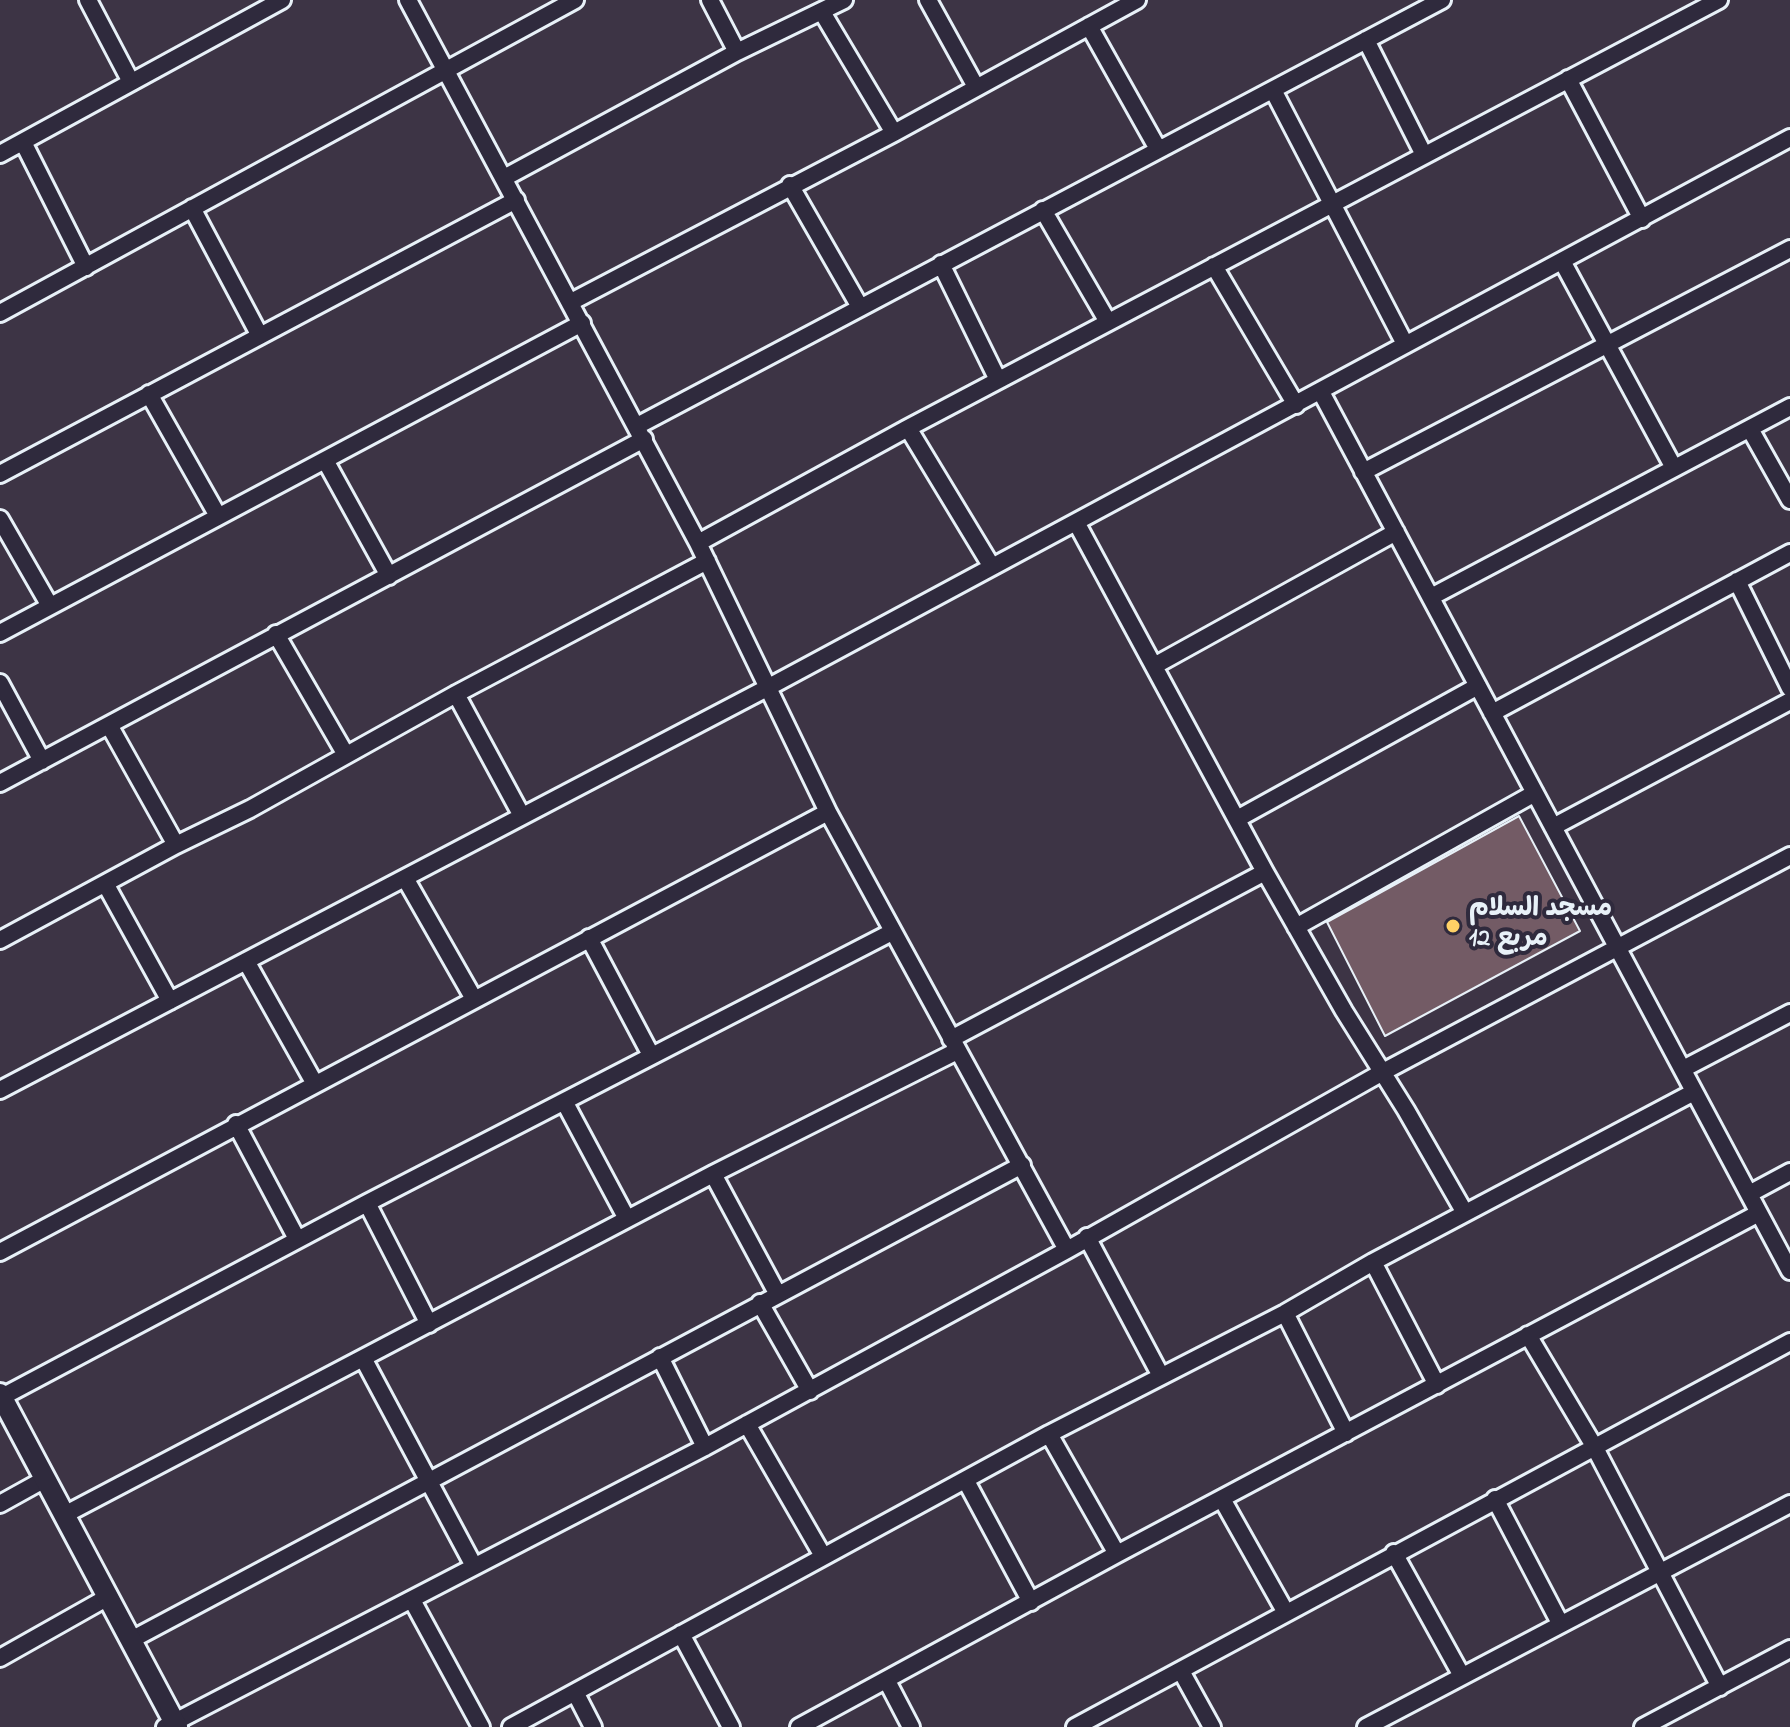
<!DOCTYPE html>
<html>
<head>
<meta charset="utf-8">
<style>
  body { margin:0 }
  canvas { display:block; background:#3d3445 }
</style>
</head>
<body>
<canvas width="1790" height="1727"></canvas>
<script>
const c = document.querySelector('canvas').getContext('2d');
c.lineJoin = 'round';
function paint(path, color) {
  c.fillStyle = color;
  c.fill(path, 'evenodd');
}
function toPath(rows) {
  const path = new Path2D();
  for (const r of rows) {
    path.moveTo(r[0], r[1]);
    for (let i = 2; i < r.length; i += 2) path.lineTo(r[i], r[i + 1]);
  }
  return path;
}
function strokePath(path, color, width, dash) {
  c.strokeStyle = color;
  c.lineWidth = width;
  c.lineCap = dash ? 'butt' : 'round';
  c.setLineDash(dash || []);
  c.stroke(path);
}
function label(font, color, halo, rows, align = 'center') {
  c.font = font + ' "Indie Flower","Playpen Sans Arabic",sans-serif';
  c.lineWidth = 8;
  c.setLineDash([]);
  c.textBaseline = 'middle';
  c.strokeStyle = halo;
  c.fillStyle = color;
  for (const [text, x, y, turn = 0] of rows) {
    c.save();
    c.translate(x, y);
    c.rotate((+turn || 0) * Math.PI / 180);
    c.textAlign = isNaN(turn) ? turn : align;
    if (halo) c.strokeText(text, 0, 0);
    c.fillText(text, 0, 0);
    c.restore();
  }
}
const building = toPath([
  [1519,816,1580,931,1385,1036,1327,922,1519,816]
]);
const minor = toPath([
  [88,0,131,82],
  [408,0,698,543,828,812,1067,1250],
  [710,0,737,52],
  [928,0,976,87],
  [822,12,894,133],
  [1089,26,1158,149],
  [1366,40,1424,155],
  [1568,79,1642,219],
  [1273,90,1405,344],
  [23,142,86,267],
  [0,154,282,0],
  [504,178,737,52,844,0],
  [790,185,860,307],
  [192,208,260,336],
  [1043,210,1108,322],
  [1562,261,1674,468],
  [941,264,998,380],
  [1214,266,1296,405],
  [571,302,894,133,1137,0],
  [0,313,575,0],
  [1321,392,1790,1271],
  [149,394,218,516],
  [637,426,1442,0],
  [908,428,992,567],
  [1750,429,1790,500],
  [325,460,389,576],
  [1363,472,1790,249],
  [0,474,516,200],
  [0,519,50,606],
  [1076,522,1265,872,1344,1011,1406,1110,1465,1213],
  [698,543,908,428,1719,0],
  [1737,581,1790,688],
  [1431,597,1790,407],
  [0,633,582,323],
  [276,634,346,755],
  [1154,666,1396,532],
  [0,683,42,761],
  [456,694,522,816],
  [1492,713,1790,553],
  [109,725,176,845],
  [0,783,644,439],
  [1237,819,1478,686],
  [1553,827,1790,701],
  [405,878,474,999],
  [106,885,170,1001],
  [1296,927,1535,793],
  [589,938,651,1055],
  [0,940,176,845,250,809,456,694,707,561],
  [246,961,315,1084],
  [951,1039,1265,872],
  [1683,1069,1790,1013],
  [0,1090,767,688,1790,138],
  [565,1103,627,1219],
  [236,1124,297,1239],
  [713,1174,777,1293],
  [1749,1194,1790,1172],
  [367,1203,429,1324],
  [1087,1237,1161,1376],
  [0,1252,828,812],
  [1373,1262,1437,1385],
  [760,1303,810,1391],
  [1285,1313,1346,1433],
  [1528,1335,1594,1446,1720,1687],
  [660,1357,705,1447],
  [363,1358,474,1566],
  [2,1397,367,1203,892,932],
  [747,1424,823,1556],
  [1049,1434,1117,1554],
  [966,1481,1031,1602],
  [1222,1499,1285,1611],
  [1495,1499,1560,1623],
  [0,1504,45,1479],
  [64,1515,713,1174,957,1051],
  [1394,1553,1462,1676],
  [412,1600,481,1727],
  [681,1634,731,1727],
  [131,1640,1022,1165],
  [0,1658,108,1597],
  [1181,1671,1212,1727],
  [887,1681,911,1727],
  [575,1692,593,1727],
  [165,1727,705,1447,1067,1250,1381,1073,1790,856],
  [511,1727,1049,1434,1285,1313,1373,1262,1694,1092],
  [799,1727,1117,1554,1759,1213],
  [1075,1727,1790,1342],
  [1366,1727,1790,1504],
  [1643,1727,1790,1649]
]);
const tertiary = toPath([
  [0,1394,177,1727]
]);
const markers = [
  [1453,926,8,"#ffd166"]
];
const poiNames = [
  ["مسجد السلام",1469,911],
  ["مربع 12",1469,941]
];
paint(building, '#735b65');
strokePath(building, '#e8f1f8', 2);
strokePath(minor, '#e8f1f8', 22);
strokePath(tertiary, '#e8f1f8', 26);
strokePath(minor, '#2f2a3d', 16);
strokePath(tertiary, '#2f2a3d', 20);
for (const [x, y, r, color] of markers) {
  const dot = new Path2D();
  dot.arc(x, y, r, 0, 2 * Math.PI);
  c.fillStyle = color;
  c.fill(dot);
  strokePath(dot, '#2f2a3d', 3);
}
label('bold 26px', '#e8f1f8', '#2f2a3d', poiNames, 'left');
</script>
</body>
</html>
